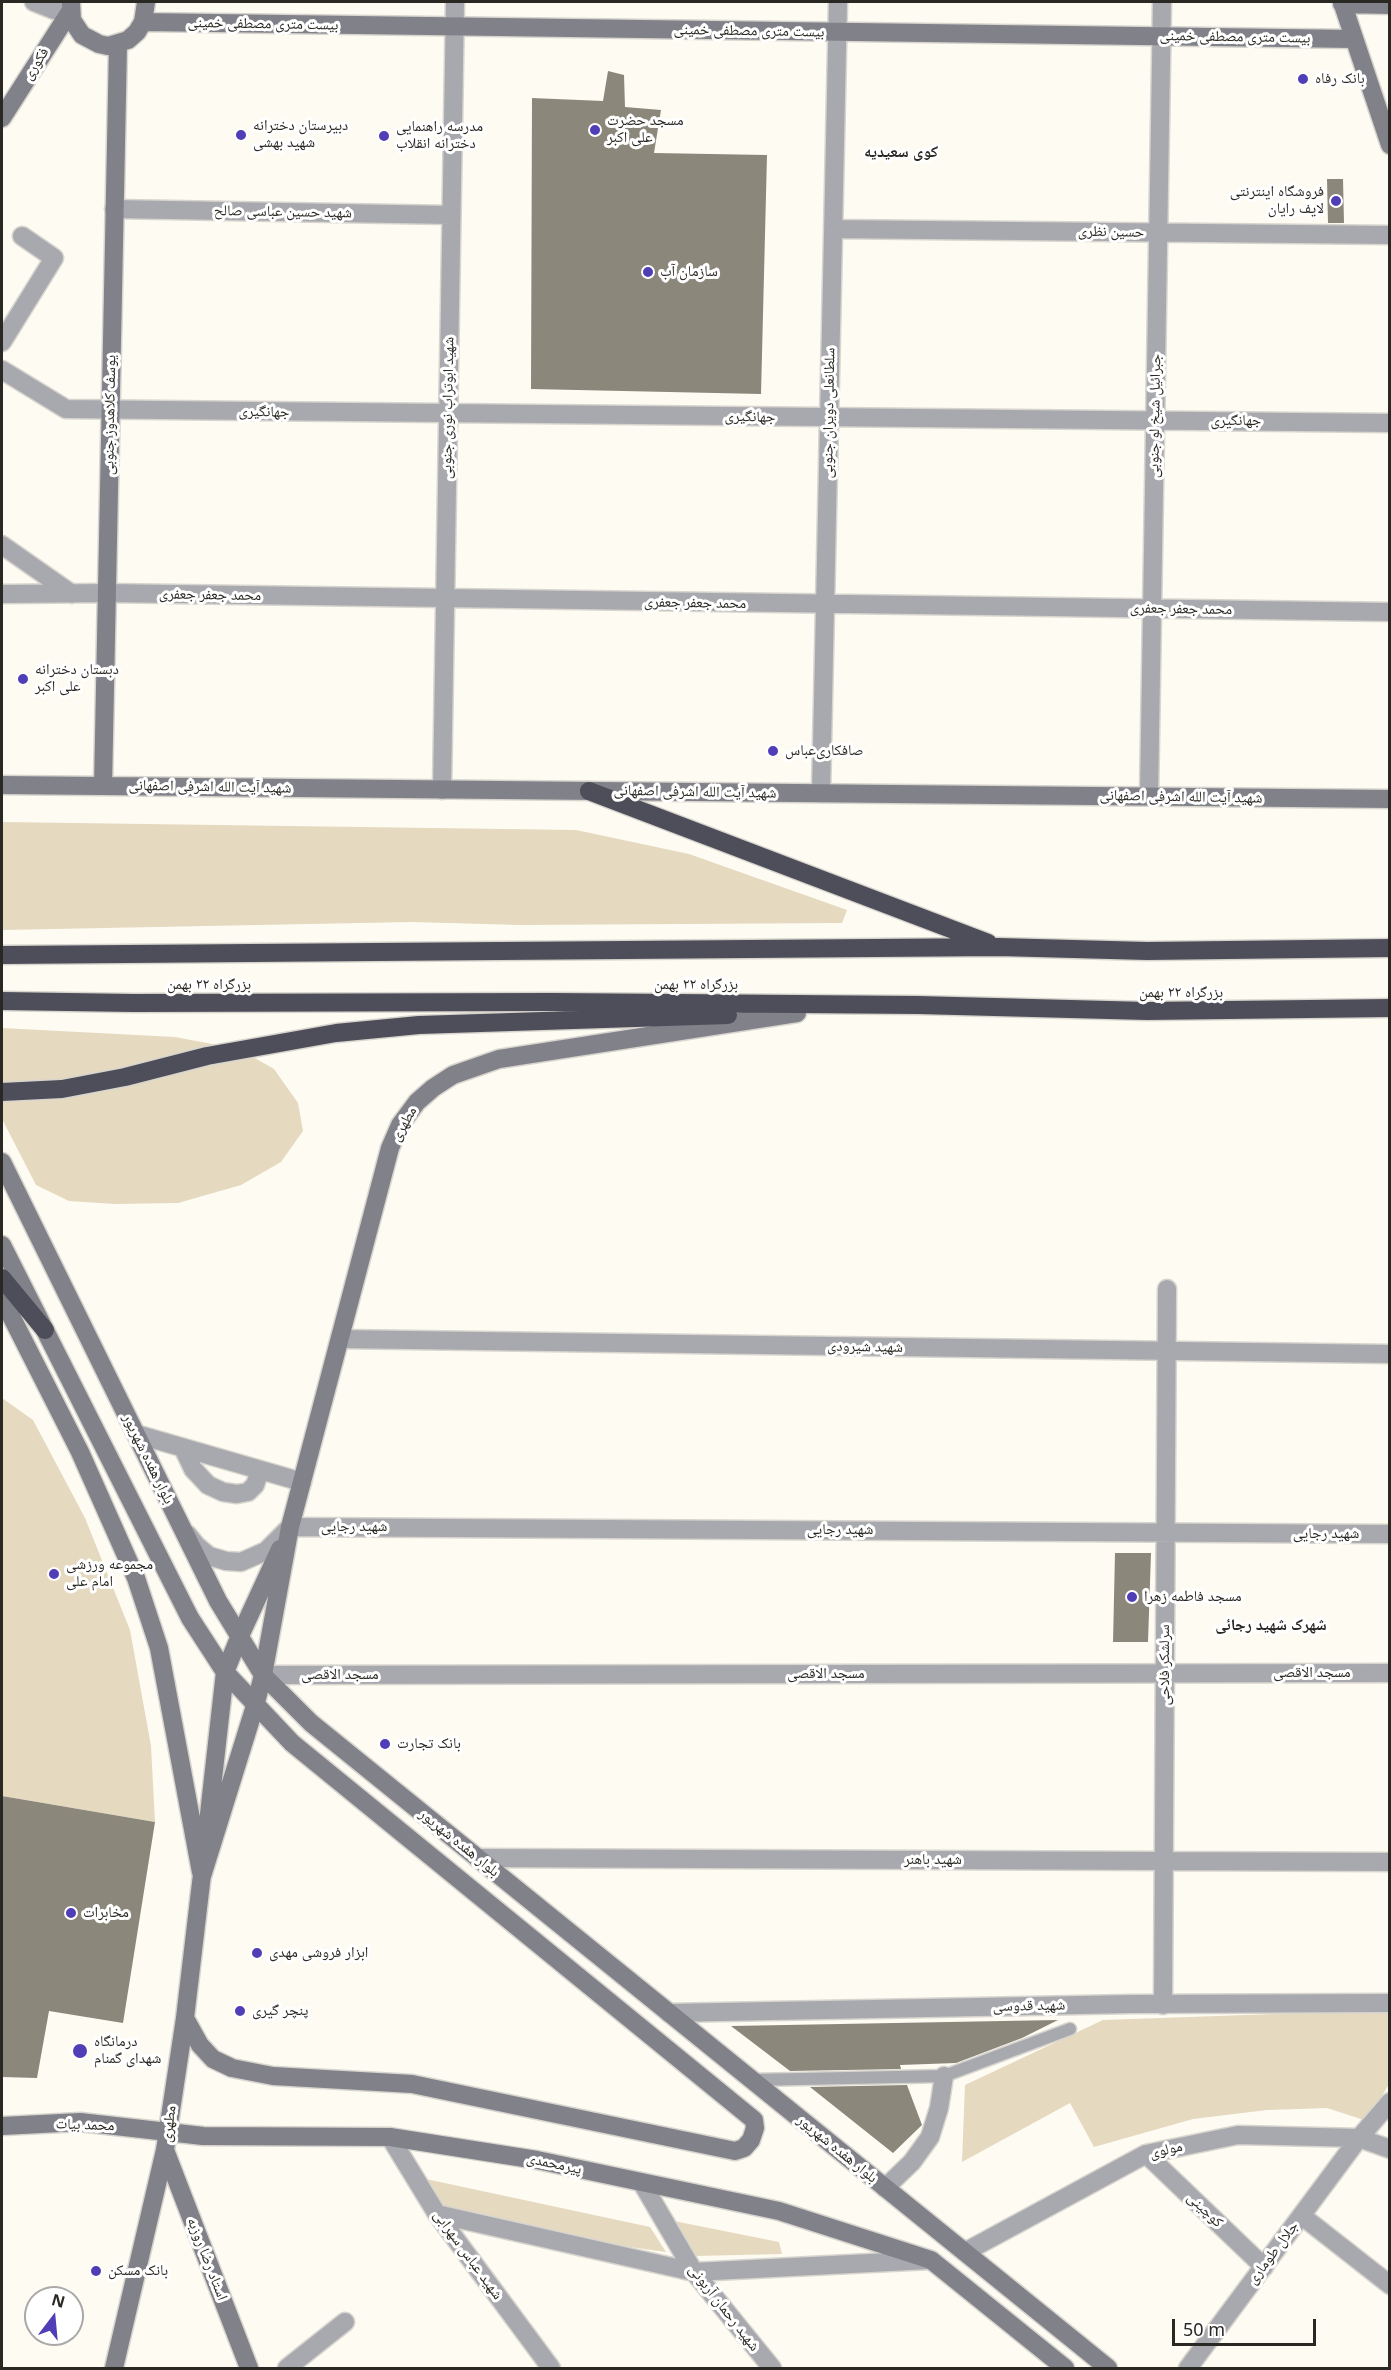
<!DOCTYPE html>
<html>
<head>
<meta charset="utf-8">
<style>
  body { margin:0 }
  #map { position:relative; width:1391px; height:2370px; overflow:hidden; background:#fefbf3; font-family:"Noto Sans",sans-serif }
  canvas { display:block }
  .frame { position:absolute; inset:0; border:3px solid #2a2823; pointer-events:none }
  .north { position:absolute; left:24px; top:2286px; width:60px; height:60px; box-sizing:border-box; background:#fff; border:2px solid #aaa9a7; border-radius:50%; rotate:16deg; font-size:16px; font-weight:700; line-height:24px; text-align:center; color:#2a2823 }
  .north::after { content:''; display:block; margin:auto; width:21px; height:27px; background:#4f3eb6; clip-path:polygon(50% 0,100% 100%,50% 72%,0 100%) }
  .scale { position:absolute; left:1172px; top:2319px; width:144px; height:27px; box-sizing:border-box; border:3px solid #2a2823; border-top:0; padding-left:8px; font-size:18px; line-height:21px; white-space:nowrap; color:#2a2823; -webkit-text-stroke:4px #fff; paint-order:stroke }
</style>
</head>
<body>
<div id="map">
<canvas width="1391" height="2370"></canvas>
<div class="frame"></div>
<div class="north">N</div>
<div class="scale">50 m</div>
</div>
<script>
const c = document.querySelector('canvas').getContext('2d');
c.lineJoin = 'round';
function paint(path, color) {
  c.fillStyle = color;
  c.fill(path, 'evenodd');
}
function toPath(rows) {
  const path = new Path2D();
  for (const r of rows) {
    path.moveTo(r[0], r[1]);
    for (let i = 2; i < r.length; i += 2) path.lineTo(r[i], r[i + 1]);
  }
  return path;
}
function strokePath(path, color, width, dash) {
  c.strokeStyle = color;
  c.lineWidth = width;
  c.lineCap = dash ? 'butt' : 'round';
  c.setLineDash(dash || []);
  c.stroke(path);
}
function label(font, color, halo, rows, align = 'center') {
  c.font = font + ' "Noto Sans","Noto Naskh Arabic",sans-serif';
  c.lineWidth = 6;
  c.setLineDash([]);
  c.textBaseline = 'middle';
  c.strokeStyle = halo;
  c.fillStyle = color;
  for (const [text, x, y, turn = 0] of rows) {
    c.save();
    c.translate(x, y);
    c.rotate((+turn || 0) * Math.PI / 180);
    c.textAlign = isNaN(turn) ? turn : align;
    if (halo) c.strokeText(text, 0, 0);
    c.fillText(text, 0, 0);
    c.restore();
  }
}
const green = toPath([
  [2,822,576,830,689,854,847,910,842,923,520,925,411,922,2,930],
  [2,1028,175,1037,239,1049,274,1069,298,1103,303,1131,281,1162,241,1185,178,1203,115,1204,69,1201,36,1185,2,1119],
  [2,1398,33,1420,85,1518,130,1630,151,1746,155,1822,2,1796],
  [1389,2010,1389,2084,1367,2121,1327,2108,1267,2110,1193,2119,1094,2147,1070,2103,962,2162,965,2085,1103,2020],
  [412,2176,650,2227,666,2252,630,2247,551,2232,480,2213,434,2206],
  [674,2221,779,2242,782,2254,694,2256]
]);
const building = toPath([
  [608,71,624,75,625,107,661,110,654,153,767,155,761,394,531,389,532,98,603,101],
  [1327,179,1343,179,1344,223,1328,223],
  [1115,1553,1151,1553,1148,1642,1113,1642],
  [2,1796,155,1822,123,2023,49,2011,37,2078,2,2077],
  [1058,2020,1022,2038,956,2063,900,2065,901,2069,790,2071,731,2026],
  [907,2085,922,2125,893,2153,810,2087]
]);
const lane = toPath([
  [752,2080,944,2076,1070,2029]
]);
const street = toPath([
  [34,2,54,10,71,10],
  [114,209,451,215],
  [833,229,1390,235],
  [2,342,54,258,22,236],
  [2,370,66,409,1390,423],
  [2,545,72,594],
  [2,594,107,593,1390,612],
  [442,790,455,2],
  [821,793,838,2],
  [1149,796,1162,2],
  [340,1339,1390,1354],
  [136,1434,302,1482],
  [183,1448,193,1469,208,1485,223,1492,237,1494,248,1492,255,1485,260,1470],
  [187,1534,196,1545,209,1556,226,1561,241,1562,266,1551,290,1527,1390,1534],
  [263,1675,1390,1673],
  [477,1858,1390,1862],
  [1163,2005,1167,1289],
  [669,2013,1131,2004,1390,2003],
  [390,2137,437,2214,551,2368],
  [1146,2154,1264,2267],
  [642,2183,694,2272,772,2368],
  [885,2188,912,2162,930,2137,939,2108,944,2076],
  [437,2214,694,2272,929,2260],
  [1302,2216,1390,2285],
  [965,2252,1146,2154,1238,2135,1359,2138,1390,2149],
  [287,2368,345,2322],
  [1188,2368,1359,2138,1390,2102]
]);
const secondary = toPath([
  [71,2,72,20,82,35,99,44,108,46,128,40,137,32,143,22,146,2],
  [1342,2,1390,145],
  [1342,4,1390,5],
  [143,22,1354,39],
  [2,118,71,10],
  [2,785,1390,799],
  [103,786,118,45],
  [2,1162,218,1601,263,1675,311,1723,1108,2368],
  [2,1245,190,1618,225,1672,292,1743,754,2120,755,2128,751,2140,744,2148,735,2151,412,2084,273,2076,232,2068,213,2059,200,2045,185,2018],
  [2,1298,80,1452,136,1578,159,1648,201,1872],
  [207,1832,225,1672,239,1638,280,1549],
  [202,1876,255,1706,263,1675,290,1527,390,1148,400,1125,417,1102,433,1088,453,1075,499,1059,797,1013],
  [2,2126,80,2122,203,2136,390,2137,537,2160,779,2211,931,2260,1065,2368],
  [165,2150,249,2368],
  [114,2368,165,2150,185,2018,203,1866]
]);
const highway = toPath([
  [589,791,988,943],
  [2,955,999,947,1147,951,1390,948],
  [2,1001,133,1003,553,1002,918,1005,1147,1011,1390,1008],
  [2,1092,62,1089,125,1077,207,1056,336,1033,419,1025,728,1015],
  [2,1278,45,1330]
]);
const markers = [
  [1303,79,6,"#4f3eb6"],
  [595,130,6,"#4f3eb6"],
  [241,135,6,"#4f3eb6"],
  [384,136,6,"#4f3eb6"],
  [1336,201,6,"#4f3eb6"],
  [648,272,6,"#4f3eb6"],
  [23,679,6,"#4f3eb6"],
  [773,751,6,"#4f3eb6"],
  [54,1574,6,"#4f3eb6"],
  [1132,1597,6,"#4f3eb6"],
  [385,1744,6,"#4f3eb6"],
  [71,1913,6,"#4f3eb6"],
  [257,1953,6,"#4f3eb6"],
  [240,2011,6,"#4f3eb6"],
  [80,2051,8,"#4f3eb6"],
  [96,2271,6,"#4f3eb6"]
];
const streetNames = [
  ["بیست متری مصطفی خمینی",263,24,1],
  ["بیست متری مصطفی خمینی",749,31,1],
  ["بیست متری مصطفی خمینی",1235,37,1],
  ["فکوری",36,64,-57],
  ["شهید حسین عباسی صالح",283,212,1],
  ["حسین نظری",1111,232,1],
  ["شهید ابوتراب نوری جنوبی",448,408,-89],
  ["جهانگیری",264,412,1],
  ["سلطانعلی دویران جنوبی",829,413,-89],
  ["یوسف کلاهدوز جنوبی",110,415,-89],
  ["جبرائیل شیخ لو جنوبی",1155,416,-89],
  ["جهانگیری",750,417,1],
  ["جهانگیری",1236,421],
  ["محمد جعفر جعفری",210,595,1],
  ["محمد جعفر جعفری",695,603,1],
  ["محمد جعفر جعفری",1181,609,1],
  ["شهید آیت الله اشرفی اصفهانی",210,787,1],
  ["شهید آیت الله اشرفی اصفهانی",695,792,1],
  ["شهید آیت الله اشرفی اصفهانی",1181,797,1],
  ["بزرگراه ۲۲ بهمن",209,985],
  ["بزرگراه ۲۲ بهمن",696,985],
  ["بزرگراه ۲۲ بهمن",1181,993],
  ["مطهری",404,1124,-60],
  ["شهید شیرودی",865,1347,1],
  ["بلوار هفده شهریور",148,1459,64],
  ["شهید رجایی",354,1527],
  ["شهید رجایی",840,1530],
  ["شهید رجایی",1326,1534],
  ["سرلشکر فلاحی",1165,1665,-90],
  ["مسجد الاقصی",1312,1673],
  ["مسجد الاقصی",826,1674],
  ["مسجد الاقصی",340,1675],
  ["بلوار هفده شهریور",459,1843,39],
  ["شهید باهنر",933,1860],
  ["شهید قدوسی",1029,2006,-1],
  ["مطهری",169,2124,-82],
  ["محمد بیات",85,2125,2],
  ["بلوار هفده شهریور",837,2149,39],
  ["مولوی",1166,2150,-13],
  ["پیرمحمدی",554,2164,12],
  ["کوچینی",1205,2210,44],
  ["جلال طوماری",1273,2253,-53],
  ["شهید عباس سهرابی",468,2255,54],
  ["استاد رضا روزبه",207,2259,69],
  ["شهید رحمان آربونی",724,2308,52]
];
const poiNames = [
  ["بانک رفاه",1315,79],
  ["مسجد حضرت",607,121],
  ["علی اکبر",607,138],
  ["دبیرستان دخترانه",253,126],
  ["شهید بهشی",253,143],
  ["مدرسه راهنمایی",396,127],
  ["دخترانه انقلاب",396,144],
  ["فروشگاه اینترنتی",1324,192,"right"],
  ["لایف رایان",1324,209,"right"],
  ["سازمان آب",660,272],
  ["دبستان دخترانه",35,670],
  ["علی اکبر",35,687],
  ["صافکاری‌عباس",785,751],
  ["مجموعه ورزشی",66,1565],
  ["امام علی",66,1582],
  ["مسجد فاطمه زهرا",1144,1597],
  ["بانک تجارت",397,1744],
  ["مخابرات",83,1913],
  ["ابزار فروشی مهدی",269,1953],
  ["پنچر گیری",252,2011],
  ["درمانگاه",94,2042],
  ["شهدای گمنام",94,2059],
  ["بانک مسکن",108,2271]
];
const neighbourhoodNames = [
  ["کوی سعیدیه",901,152],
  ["شهرک شهید رجائی",1271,1625]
];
paint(green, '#e5d9bf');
paint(building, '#8c877b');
strokePath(lane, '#d8d5ce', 15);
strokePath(street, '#d8d5ce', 21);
strokePath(secondary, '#d8d5ce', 21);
strokePath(highway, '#d8d5ce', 21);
strokePath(lane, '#a8a9af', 12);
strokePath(street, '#a8a9af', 18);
strokePath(secondary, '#81818a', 18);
strokePath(highway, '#4d4e59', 18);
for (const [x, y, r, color] of markers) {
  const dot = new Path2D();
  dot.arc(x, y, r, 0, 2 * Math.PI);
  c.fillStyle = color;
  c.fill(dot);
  strokePath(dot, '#fff', 2);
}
label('15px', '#2a2823', '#fff', streetNames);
label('15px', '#2a2823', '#fff', poiNames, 'left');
label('bold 16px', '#2a2823', '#fff', neighbourhoodNames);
</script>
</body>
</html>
